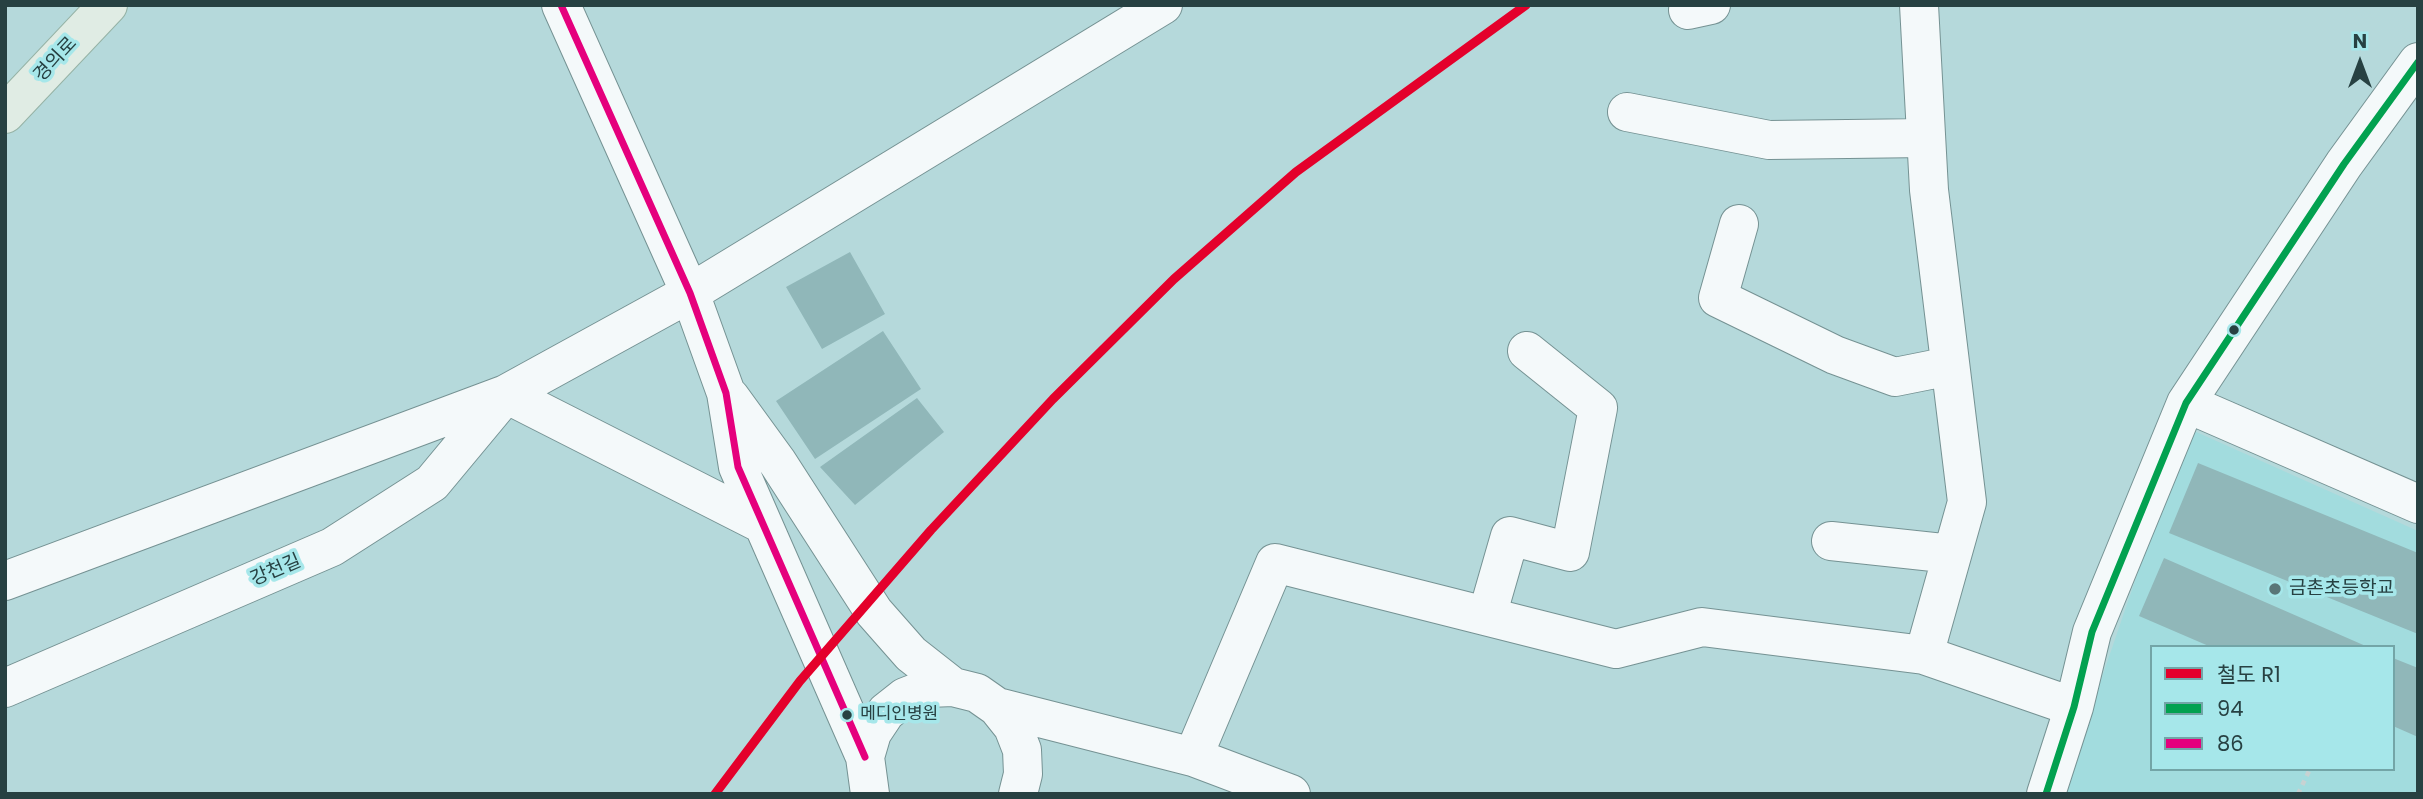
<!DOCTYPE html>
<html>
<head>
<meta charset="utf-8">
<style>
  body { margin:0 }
  #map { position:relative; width:2423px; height:799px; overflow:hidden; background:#b5d9db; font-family:Poppins,"Noto Sans KR",sans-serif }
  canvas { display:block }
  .frame { position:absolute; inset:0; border:7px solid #274142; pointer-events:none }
  .legend { position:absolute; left:2150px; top:645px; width:245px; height:126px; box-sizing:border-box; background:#a6e7ea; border:2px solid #73a5a7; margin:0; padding:9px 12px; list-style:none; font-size:21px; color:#274142 }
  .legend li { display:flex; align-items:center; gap:14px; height:35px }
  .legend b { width:35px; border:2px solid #73a5a7 }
  .north { position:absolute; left:2325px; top:28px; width:70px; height:70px; -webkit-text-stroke:5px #a6e7ea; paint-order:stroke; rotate:0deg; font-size:19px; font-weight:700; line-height:28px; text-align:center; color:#274142 }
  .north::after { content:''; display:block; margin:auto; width:24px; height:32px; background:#274142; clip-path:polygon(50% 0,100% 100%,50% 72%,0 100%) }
</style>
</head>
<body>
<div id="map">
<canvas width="2423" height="799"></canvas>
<div class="frame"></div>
<ul class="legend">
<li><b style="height:9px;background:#e4002b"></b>철도 R1</li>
<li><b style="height:9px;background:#02a150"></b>94</li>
<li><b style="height:9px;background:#e5007d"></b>86</li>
</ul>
<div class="north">N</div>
</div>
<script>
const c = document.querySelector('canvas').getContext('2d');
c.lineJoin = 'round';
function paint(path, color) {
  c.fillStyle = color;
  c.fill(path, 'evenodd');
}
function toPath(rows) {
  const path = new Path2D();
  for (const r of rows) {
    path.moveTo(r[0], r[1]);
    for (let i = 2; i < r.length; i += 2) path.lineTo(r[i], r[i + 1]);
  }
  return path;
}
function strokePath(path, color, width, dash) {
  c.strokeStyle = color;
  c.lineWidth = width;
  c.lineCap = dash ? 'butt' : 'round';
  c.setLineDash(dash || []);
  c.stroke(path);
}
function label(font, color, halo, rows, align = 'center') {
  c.font = font + ' Poppins,"Noto Sans KR",sans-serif';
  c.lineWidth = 7;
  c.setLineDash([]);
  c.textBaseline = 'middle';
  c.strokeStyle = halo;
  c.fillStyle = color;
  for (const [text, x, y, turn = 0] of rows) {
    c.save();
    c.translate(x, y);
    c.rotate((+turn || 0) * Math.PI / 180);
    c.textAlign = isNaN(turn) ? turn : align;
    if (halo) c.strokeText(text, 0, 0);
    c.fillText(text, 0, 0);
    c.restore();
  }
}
const built = toPath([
  [2194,431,2418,531,2418,794,2062,794,2163,499],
  [2152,647,2393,647,2393,769,2152,769]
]);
const building = toPath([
  [850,252,885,314,822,349,786,287],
  [883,331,921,389,815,459,776,401],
  [917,398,944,432,855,505,820,467],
  [2198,463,2418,553,2418,634,2169,533],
  [2164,558,2368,647,2211,647,2139,616],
  [2393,658,2418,668,2418,737,2393,726]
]);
const path = toPath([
  [2298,794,2310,769]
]);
const minor = toPath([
  [561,5,690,293,726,393,738,467,865,757],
  [1919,5,1929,190,1967,502,1924,655],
  [1688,10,1711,5],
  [1627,112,1769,140,1926,138],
  [1739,224,1718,298,1835,355,1895,377,1950,366],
  [730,397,778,463,874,612,911,654,953,687],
  [2186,403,2418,504],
  [1831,541,1952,554],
  [5,581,506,394,690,293,1163,5],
  [1487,616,1510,536,1570,552,1598,408,1527,351],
  [5,688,332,547,432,483,506,394,760,523],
  [997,707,1193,757,1291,794],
  [1193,757,1275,563,1616,649,1702,627,1924,655,2074,707],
  [870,794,865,757,872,733,886,712,905,697,928,688,953,687,977,693,997,707,1013,727,1022,750,1023,774,1018,794],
  [2046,794,2074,707,2092,632,2186,403,2344,164,2418,62]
]);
const major = toPath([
  [5,114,108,5]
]);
const bus1 = toPath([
  [2046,794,2074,707,2092,632,2186,403,2344,164,2418,62]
]);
const bus2 = toPath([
  [561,5,690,293,726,393,738,467,865,757]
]);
const rail1 = toPath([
  [715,794,800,681,931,530,1053,399,1174,279,1296,172,1526,5]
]);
const markers = [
  [2234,330,6,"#274142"],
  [2275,589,7,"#597678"],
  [847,715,6,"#274142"]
];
const busNames = [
  ["메디인병원",860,715]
];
const streetNames = [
  ["경의로",56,60,-47],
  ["강천길",276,571,-23]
];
const poiNames = [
  ["금촌초등학교",2289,589]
];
paint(built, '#a2dcde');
paint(building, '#90b7b9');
strokePath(minor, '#759293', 40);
strokePath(major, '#95b2a5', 40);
strokePath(path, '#c7d2d2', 4.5, [5, 5]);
strokePath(minor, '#f4f9fa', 38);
strokePath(major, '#e0ece4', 38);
strokePath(bus1, '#02a150', 7);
strokePath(bus2, '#e5007d', 7);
strokePath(rail1, '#e4002b', 9);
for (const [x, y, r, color] of markers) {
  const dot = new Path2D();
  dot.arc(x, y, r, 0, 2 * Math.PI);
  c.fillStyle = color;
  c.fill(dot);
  strokePath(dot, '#a6e7ea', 2.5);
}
label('17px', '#274142', '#a6e7ea', busNames, 'left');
label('19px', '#274142', '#a6e7ea', streetNames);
label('19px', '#274142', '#a6e7ea', poiNames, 'left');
</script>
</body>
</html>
